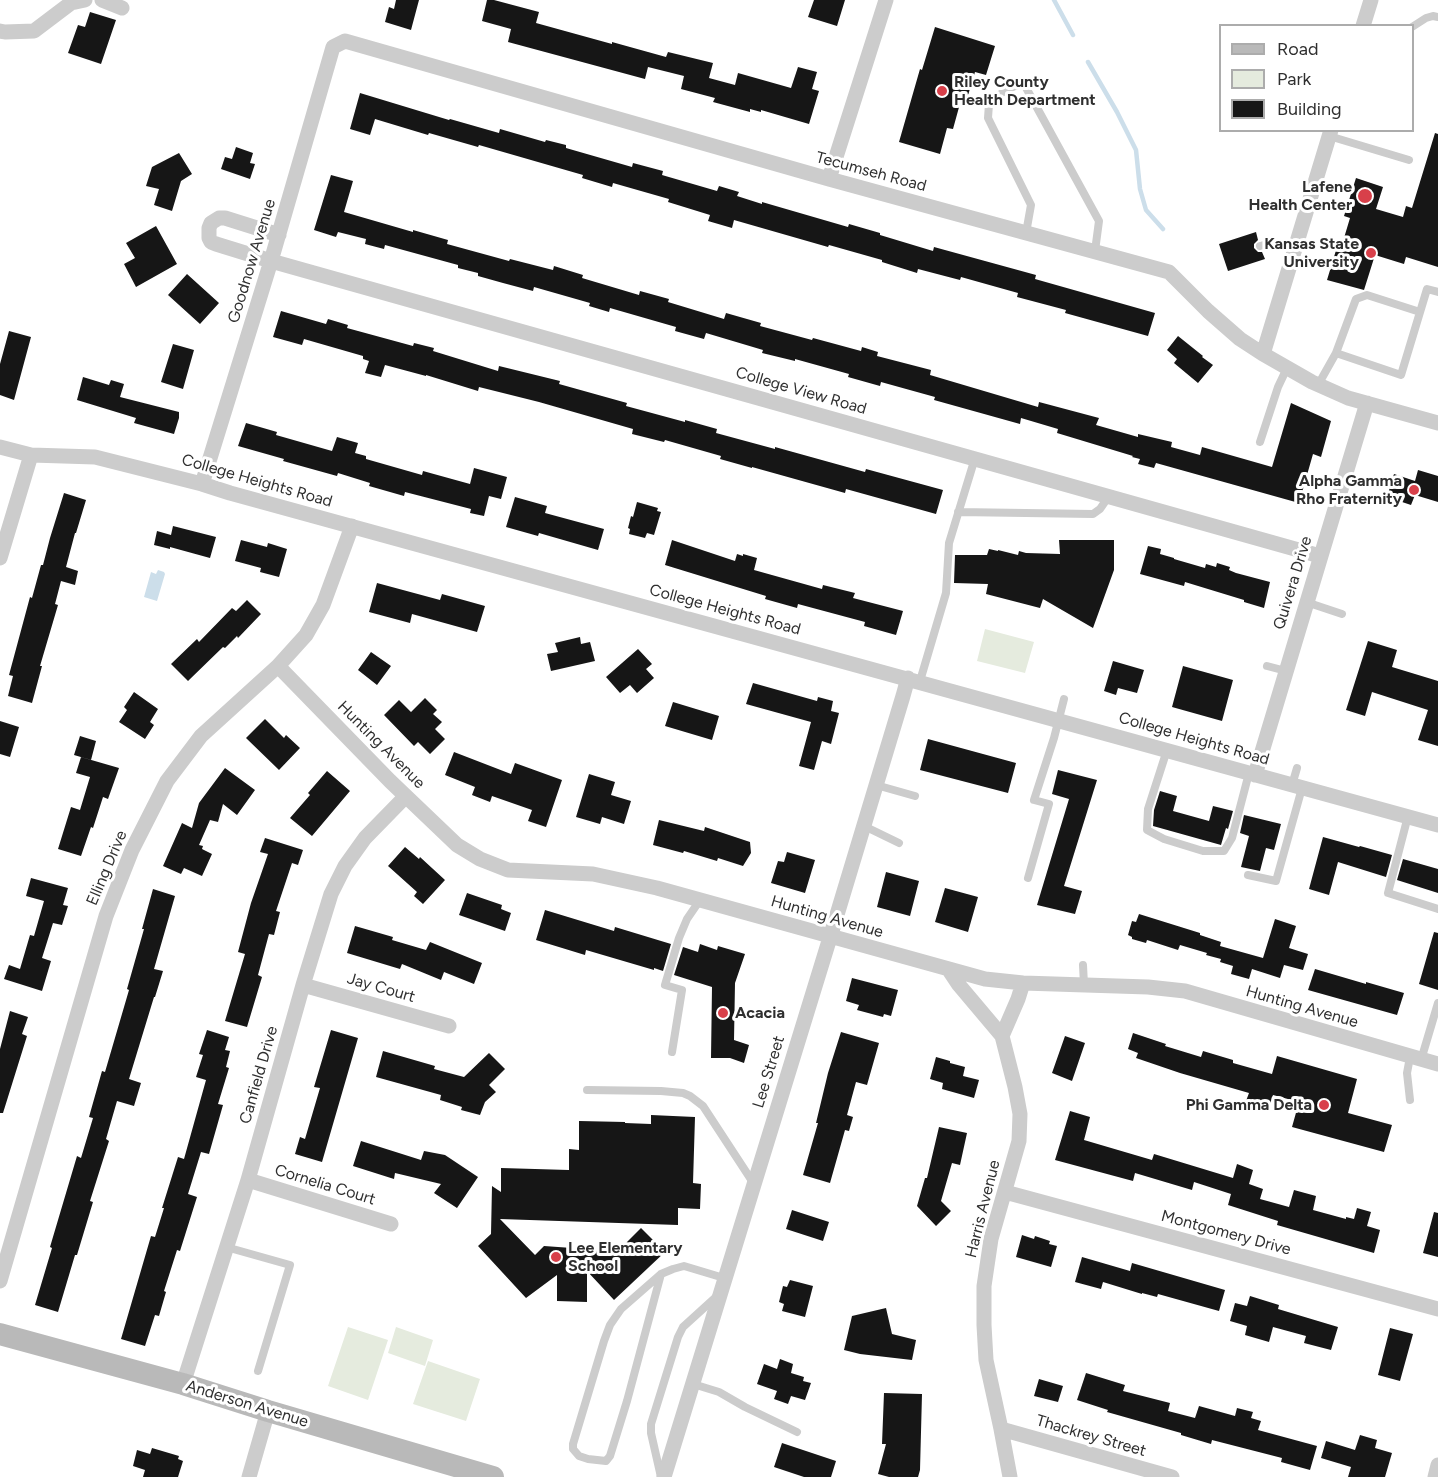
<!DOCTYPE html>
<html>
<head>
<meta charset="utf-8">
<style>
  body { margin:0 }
  #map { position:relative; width:1438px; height:1477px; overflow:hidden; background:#fff; font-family:Figtree,sans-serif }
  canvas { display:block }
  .legend { position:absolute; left:1219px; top:24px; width:195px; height:108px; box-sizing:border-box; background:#fff; border:2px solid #acacac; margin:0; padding:8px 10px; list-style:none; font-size:18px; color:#2f2f2f }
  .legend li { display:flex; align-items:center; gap:12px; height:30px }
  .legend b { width:30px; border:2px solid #acacac }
</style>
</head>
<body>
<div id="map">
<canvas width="1438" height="1477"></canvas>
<ul class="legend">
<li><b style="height:8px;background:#b9b9b9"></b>Road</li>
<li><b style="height:16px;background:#e5ebde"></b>Park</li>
<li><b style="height:16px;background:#161616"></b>Building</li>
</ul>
</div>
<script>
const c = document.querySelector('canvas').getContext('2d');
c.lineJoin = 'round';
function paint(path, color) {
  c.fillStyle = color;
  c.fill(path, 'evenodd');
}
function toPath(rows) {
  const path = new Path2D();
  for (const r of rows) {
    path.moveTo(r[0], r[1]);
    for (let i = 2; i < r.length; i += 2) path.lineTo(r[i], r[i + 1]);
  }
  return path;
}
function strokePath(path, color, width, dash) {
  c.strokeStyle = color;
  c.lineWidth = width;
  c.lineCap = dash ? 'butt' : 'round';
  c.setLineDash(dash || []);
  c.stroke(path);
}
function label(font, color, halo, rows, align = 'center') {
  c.font = font + ' Figtree,sans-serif';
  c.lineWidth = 6;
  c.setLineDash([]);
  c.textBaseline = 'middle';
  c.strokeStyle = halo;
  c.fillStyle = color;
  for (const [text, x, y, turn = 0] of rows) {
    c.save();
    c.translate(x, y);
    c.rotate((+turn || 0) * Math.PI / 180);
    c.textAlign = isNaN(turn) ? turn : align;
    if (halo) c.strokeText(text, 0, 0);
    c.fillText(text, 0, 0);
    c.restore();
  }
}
const green = toPath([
  [985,629,1034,642,1025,673,977,661],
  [348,1327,388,1340,368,1400,328,1386],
  [396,1327,433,1340,425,1366,388,1353],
  [428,1361,480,1379,466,1421,413,1404]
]);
const water = toPath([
  [158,570,164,572,165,574,157,601,144,597,151,572,156,574]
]);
const stream = toPath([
  [1054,0,1073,35],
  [1088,62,1117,112,1136,150,1140,189,1146,210,1163,229]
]);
const building = toPath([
  [396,0,419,0,411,30,385,22,389,7,394,9],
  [487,0,494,0,539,12,536,23,612,44,612,42,666,57,668,52,713,63,709,78,735,85,738,73,791,88,798,67,817,72,812,89,819,91,809,124,761,110,761,112,750,109,750,112,713,102,715,98,681,89,684,76,648,67,645,79,508,42,511,29,482,21],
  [814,0,845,0,837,26,808,17],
  [90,12,116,20,101,64,68,53,78,25,85,27],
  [935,27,995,46,986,75,975,72,966,102,961,100,953,129,947,128,940,154,899,142,920,69,922,70],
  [360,93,449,120,450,119,499,133,500,129,545,142,546,140,566,145,566,148,632,167,633,163,663,171,662,175,717,191,719,186,739,192,737,196,762,204,762,202,848,227,849,224,880,233,880,235,933,251,934,247,1036,275,1035,279,1155,313,1148,336,1065,313,1066,310,1017,297,1018,293,961,277,960,280,918,269,917,273,882,262,882,260,829,245,828,247,734,220,732,228,708,221,710,215,668,202,669,199,613,183,612,187,582,178,583,175,479,145,478,147,429,133,428,135,375,119,370,135,350,129],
  [1435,133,1438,134,1438,267,1406,257,1404,264,1375,255,1364,290,1327,280,1337,247,1341,248,1350,218,1344,216,1356,178,1383,187,1376,209,1403,217,1406,206,1412,208],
  [236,147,253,153,250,163,255,164,250,179,221,169,225,157,232,159],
  [179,153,192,174,181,181,172,211,154,205,159,189,146,186,152,167],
  [331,175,353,181,344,212,413,232,413,230,448,240,447,244,509,261,510,259,553,270,554,266,583,275,582,278,639,295,640,291,669,299,668,302,724,319,726,313,761,323,760,326,812,340,813,338,861,351,862,347,878,352,877,356,931,370,930,375,1038,407,1039,402,1099,418,1096,425,1138,437,1138,434,1172,442,1171,447,1200,455,1202,447,1272,467,1291,403,1331,421,1321,457,1313,454,1299,503,1156,463,1154,468,1138,464,1140,459,1132,457,1133,456,1057,433,1058,429,1021,418,1020,424,934,400,935,397,881,382,880,386,848,377,849,374,795,359,795,361,762,353,763,350,706,333,704,339,675,331,676,327,610,308,609,312,589,306,590,303,534,287,533,291,503,283,478,276,478,273,458,268,458,265,385,245,384,249,365,244,366,239,338,232,336,237,314,230],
  [156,226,177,264,136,287,124,264,135,258,126,243],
  [1256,232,1258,240,1254,244,1254,248,1258,252,1262,252,1265,259,1228,271,1219,244],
  [187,274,219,303,200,324,168,295],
  [281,311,326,324,328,319,348,325,347,328,413,346,414,343,434,348,433,351,498,371,499,366,560,381,559,384,627,403,626,406,685,422,685,420,717,429,716,433,775,449,775,447,865,472,866,469,943,490,936,514,846,489,845,493,752,467,752,468,720,459,721,456,665,440,664,442,632,434,633,429,539,402,479,387,478,391,426,375,426,376,385,365,381,377,365,373,369,361,363,359,363,356,304,339,302,345,273,337],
  [9,331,31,337,14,400,0,395,0,364],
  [1178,336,1203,356,1202,357,1213,365,1198,383,1174,363,1177,359,1167,350],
  [173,344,194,350,183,389,161,382],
  [83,377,109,385,111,380,124,384,120,397,179,412,179,418,174,434,134,423,136,418,77,400],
  [246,423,277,432,276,435,332,451,337,437,358,443,355,453,366,456,366,459,422,475,423,471,470,484,474,468,507,477,501,499,489,496,484,516,470,513,471,509,405,492,404,496,369,486,370,483,338,473,337,476,283,461,284,459,238,446],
  [1418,470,1438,476,1438,502,1415,495,1411,505,1387,497,1394,474,1415,481],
  [64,493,86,500,76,533,75,533,66,567,78,571,75,585,61,581,55,604,58,605,40,666,42,666,32,703,8,696,13,676,9,675,30,597,32,598,41,565,43,565,50,538],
  [515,497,547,506,545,513,604,529,598,550,539,533,538,536,506,527],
  [637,502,658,508,657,511,661,512,654,535,647,533,645,538,629,534,630,529,628,528,631,516,633,517],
  [173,526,216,537,210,558,170,547,170,549,154,545,157,531,171,535],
  [241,540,267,547,268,543,287,549,279,577,260,572,261,568,235,561],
  [672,540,735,561,737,554,743,556,743,554,757,558,754,570,822,589,823,585,855,593,853,598,903,611,896,635,864,626,865,622,798,604,797,608,765,599,766,596,665,565],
  [1059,540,1114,540,1114,570,1093,628,1043,599,1040,608,986,594,988,584,954,583,955,555,987,555,989,549,998,551,998,550,1018,555,1019,551,1026,553,1060,554],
  [1148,546,1161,549,1160,554,1174,558,1174,559,1205,568,1206,564,1216,567,1217,563,1230,567,1229,570,1236,573,1270,582,1264,608,1244,602,1244,600,1185,582,1184,586,1140,574],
  [377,583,440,600,442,594,485,606,477,632,412,614,410,623,369,612],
  [247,600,261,614,238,638,237,636,225,648,223,647,188,681,171,664,197,639,199,642,232,608,236,611],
  [580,637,581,644,590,642,595,661,551,671,547,654,558,652,555,643],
  [1368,641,1397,650,1392,667,1438,681,1438,746,1418,740,1428,710,1372,692,1365,716,1346,710],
  [638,649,652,664,646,669,654,678,637,693,630,685,620,693,606,677],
  [371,652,391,666,377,685,358,670],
  [1113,661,1144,670,1137,693,1118,688,1116,695,1104,691],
  [1183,666,1233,680,1222,721,1172,707],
  [753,683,817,701,818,697,833,701,831,711,839,713,831,744,822,741,814,770,799,766,811,722,746,704],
  [134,692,158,709,150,722,154,725,145,739,119,722,127,710,124,707],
  [425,698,437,710,433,714,442,722,435,729,445,739,430,754,418,742,414,746,384,715,399,700,411,712],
  [673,702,719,716,712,740,665,726],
  [265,719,284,738,286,735,300,748,279,770,246,738],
  [0,721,19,727,10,757,0,754],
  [80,736,96,741,91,760,74,755],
  [928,739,1016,763,1008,793,920,770],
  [454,752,511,774,515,763,562,780,546,827,528,821,532,810,492,796,490,802,472,795,475,787,445,775],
  [81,757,119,768,108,799,103,797,93,828,91,827,81,856,58,849,71,807,80,810,90,777,76,773],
  [225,768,255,790,237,815,223,804,218,822,210,820,199,845,203,846,202,849,212,854,202,876,184,868,181,874,163,866,182,823,192,828,199,803],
  [1058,770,1097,780,1064,886,1082,891,1075,914,1037,905,1069,799,1052,794],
  [327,771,350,791,312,836,290,818,310,795,308,793],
  [589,774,615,782,611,795,631,801,624,824,602,817,600,824,576,817],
  [1160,791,1177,796,1173,811,1209,821,1213,806,1233,811,1228,829,1226,828,1221,845,1153,826,1154,810],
  [1244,815,1281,824,1274,850,1266,848,1260,871,1241,867,1249,836,1240,833],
  [659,820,704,831,705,827,750,842,751,853,743,866,718,858,717,861,684,851,683,853,653,845],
  [1323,837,1359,847,1360,846,1392,855,1386,877,1338,862,1329,895,1309,889],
  [265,838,303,850,298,865,292,863,276,911,280,912,274,935,269,934,258,975,262,977,247,1027,225,1021,245,954,238,952,251,903,268,854,260,852],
  [405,847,419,859,420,857,445,880,423,904,414,896,417,892,388,866],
  [787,852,815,860,805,893,771,883,778,861,784,862],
  [1403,859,1438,869,1438,893,1397,880],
  [886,872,919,881,910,916,877,907],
  [31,878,68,888,63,905,68,906,62,925,53,923,42,958,51,961,42,991,4,979,9,965,20,969,30,935,34,936,44,901,26,896],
  [945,888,978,897,968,932,935,922],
  [153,889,175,896,154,969,163,971,155,997,154,997,129,1079,141,1083,134,1106,117,1101,106,1139,109,1141,90,1201,93,1202,77,1255,75,1255,58,1312,35,1305,52,1248,50,1247,77,1156,81,1158,93,1118,89,1117,102,1071,105,1072,129,990,127,989,144,929,142,929],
  [467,893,502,905,501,909,511,913,505,931,459,915],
  [545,910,614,931,615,927,671,944,663,971,654,968,654,970,586,950,585,955,536,940],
  [1139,914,1200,933,1200,935,1221,942,1220,946,1263,958,1275,919,1296,926,1289,948,1308,954,1303,970,1284,965,1280,978,1252,969,1249,979,1231,974,1233,966,1220,962,1221,959,1206,955,1207,953,1180,945,1178,950,1147,940,1146,943,1132,939,1132,937,1128,935,1132,921,1136,922],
  [355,926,393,937,392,940,426,950,430,942,482,963,474,984,444,972,441,980,402,964,400,969,347,953],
  [1434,932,1438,933,1438,990,1419,984],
  [700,944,717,950,718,946,745,954,735,983,734,1040,749,1045,744,1063,730,1058,711,1058,712,987,674,975,683,947,698,952],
  [1315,969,1366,984,1366,982,1404,993,1397,1015,1308,990],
  [852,978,898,990,891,1016,884,1014,883,1017,857,1010,859,1005,846,1001],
  [10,1011,28,1017,22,1034,27,1036,3,1113,0,1113,0,1049],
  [207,1030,229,1037,225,1050,230,1051,226,1067,229,1068,218,1104,223,1105,209,1154,201,1152,188,1194,197,1197,180,1251,177,1250,164,1291,166,1292,159,1316,155,1315,145,1346,121,1339,151,1236,155,1237,164,1208,162,1208,178,1157,184,1159,206,1080,196,1077,203,1055,199,1054],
  [331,1030,358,1038,322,1162,295,1154,300,1137,305,1139,320,1088,314,1087],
  [841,1032,879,1043,867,1085,856,1082,847,1115,853,1117,849,1131,845,1130,830,1183,803,1175,818,1123,816,1123,828,1073],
  [1133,1033,1166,1044,1165,1046,1201,1057,1203,1051,1233,1060,1233,1063,1272,1074,1277,1056,1357,1079,1348,1113,1392,1125,1384,1152,1292,1127,1299,1102,1273,1095,1269,1107,1246,1101,1249,1093,1180,1073,1136,1058,1138,1053,1128,1049],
  [1065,1036,1085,1043,1072,1081,1052,1073],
  [383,1051,435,1066,434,1069,464,1077,489,1053,505,1069,489,1085,496,1092,485,1102,480,1115,461,1110,462,1107,440,1100,441,1095,376,1077],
  [936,1057,950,1061,950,1063,965,1067,963,1076,979,1080,974,1098,942,1089,943,1083,930,1079],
  [1070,1111,1090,1117,1084,1140,1152,1160,1154,1154,1233,1178,1237,1164,1253,1170,1249,1184,1263,1189,1260,1199,1289,1207,1294,1190,1316,1196,1313,1210,1346,1219,1346,1217,1354,1219,1357,1208,1371,1212,1367,1226,1380,1230,1374,1253,1277,1225,1278,1221,1228,1205,1231,1194,1194,1182,1192,1190,1135,1173,1133,1181,1055,1160],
  [651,1115,695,1117,693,1183,701,1184,700,1209,678,1208,678,1225,500,1219,535,1255,544,1246,600,1250,604,1246,614,1255,641,1228,665,1252,614,1300,587,1271,587,1302,557,1301,557,1275,526,1298,478,1246,491,1234,492,1186,501,1192,501,1168,569,1170,569,1149,579,1150,579,1121,625,1122,625,1123,651,1124],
  [939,1127,967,1133,960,1165,952,1163,941,1201,951,1211,936,1226,917,1206,925,1178,927,1178],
  [361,1141,421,1160,424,1151,445,1155,478,1177,457,1208,434,1193,441,1184,395,1173,394,1179,353,1166],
  [792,1210,829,1222,823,1241,786,1229],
  [1434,1212,1438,1213,1438,1257,1423,1253],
  [1022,1235,1034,1239,1035,1236,1050,1241,1049,1244,1057,1246,1051,1267,1016,1257],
  [1082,1257,1130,1271,1132,1263,1225,1290,1219,1311,1158,1294,1157,1297,1142,1293,1142,1294,1103,1282,1101,1289,1075,1282],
  [790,1280,813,1286,805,1317,782,1311,784,1304,779,1302,783,1286,787,1287],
  [1250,1296,1279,1305,1278,1309,1338,1327,1331,1350,1304,1343,1306,1336,1273,1327,1269,1342,1245,1335,1247,1326,1230,1321,1235,1303,1247,1306],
  [886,1308,892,1334,916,1340,912,1360,860,1354,844,1350,852,1316],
  [1390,1328,1413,1334,1400,1381,1378,1375],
  [780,1359,793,1364,791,1373,804,1377,803,1381,811,1383,805,1400,791,1396,788,1404,774,1399,777,1391,757,1384,764,1364,777,1369],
  [1086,1373,1125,1385,1123,1391,1170,1403,1168,1411,1195,1418,1199,1406,1235,1416,1237,1408,1253,1412,1251,1418,1261,1421,1258,1430,1317,1446,1310,1470,1281,1462,1282,1458,1212,1440,1211,1444,1181,1435,1181,1433,1107,1412,1108,1410,1077,1400],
  [1039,1379,1063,1386,1058,1402,1034,1396],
  [884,1393,922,1394,920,1470,918,1477,889,1477,878,1474,886,1444,882,1444],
  [1360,1435,1377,1440,1375,1448,1392,1453,1385,1477,1348,1477,1351,1467,1321,1458,1326,1441,1355,1450],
  [782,1443,836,1461,831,1477,804,1477,774,1467],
  [152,1448,179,1456,178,1459,183,1461,178,1477,143,1477,145,1470,133,1466,137,1450,150,1454]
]);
const lane = toPath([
  [1412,27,1426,18,1433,16,1438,17],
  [1329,136,1409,160],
  [1026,233,1031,205,988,118,989,104,1003,92,1015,86,1024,84,1099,221,1095,251],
  [1260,246,1275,242,1295,248],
  [1336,353,1401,375,1427,289,1438,292],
  [1318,385,1336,353,1356,299,1367,295,1420,312],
  [1260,442,1278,387,1287,368],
  [958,512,1093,514,1100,509,1109,496],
  [1306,602,1342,614],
  [1267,666,1286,671],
  [920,681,946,593,949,543,975,458],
  [1167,750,1148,809,1147,830,1164,839,1203,851,1224,851,1232,838,1249,773],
  [876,785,915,796],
  [1292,785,1297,768],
  [1408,816,1388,893,1438,909],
  [864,826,899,843],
  [1248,875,1276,881,1302,788],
  [1028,878,1049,804,1034,800,1054,738,1064,699],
  [1083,965,1084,985],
  [672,1052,682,990,665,985,679,938,687,919,700,900],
  [1421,1060,1438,1003],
  [587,1090,661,1091,683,1093,690,1096,703,1106,754,1184],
  [1410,1100,1407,1073,1410,1057],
  [226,1247,290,1265,258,1371],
  [661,1274,627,1401,610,1456,606,1461,588,1459,579,1456,573,1449,573,1444,604,1341,610,1325,621,1309,661,1274,673,1269,684,1266,724,1278],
  [693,1384,719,1392,745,1407,797,1432],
  [661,1477,651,1433,651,1424,678,1337,683,1327,716,1297]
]);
const street = toPath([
  [102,0,122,8],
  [1363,26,1371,0],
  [0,31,5,32,34,31,71,3,85,0],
  [829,179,886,0],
  [279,235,225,218,219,218,211,223,209,228,209,238,211,242,216,244,271,261,1320,556],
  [1263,354,1331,130],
  [0,447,31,455,95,457,202,484,230,493,1438,825],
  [202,484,271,261,333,47,345,41,829,179,1169,272,1208,311,1240,339,1263,354,1312,382,1348,398,1438,423],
  [0,558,31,455],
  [278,666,390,781,457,845,480,859,508,870,593,874,657,888,985,979,1023,983,1148,987,1185,991,1438,1064],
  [1255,775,1367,403],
  [949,970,959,985,1002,1036,1015,1087,1020,1114,1019,1141,991,1239,984,1286,984,1325,986,1360,1001,1429,1010,1477],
  [303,985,449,1026],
  [1002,1036,1018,999,1023,983],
  [248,1180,391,1224],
  [1005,1192,1438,1309],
  [0,1281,106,916,132,850,167,781,201,736,278,666,306,635,323,605,352,526],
  [183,1384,248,1180,303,985,331,894,345,866,365,838,406,796],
  [1001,1429,1172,1477],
  [249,1477,268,1411],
  [664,1477,836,918,903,696,908,678],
  [1435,1477,1438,1465]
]);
const secondary = toPath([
  [0,1334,183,1384,268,1411,493,1477]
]);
const markers = [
  [942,91,6,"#d8404a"],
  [1365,196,8,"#d8404a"],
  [1371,253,6,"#d8404a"],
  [1414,490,6,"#d8404a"],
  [723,1013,6,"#d8404a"],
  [1324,1105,6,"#d8404a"],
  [556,1257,6,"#d8404a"]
];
const poiNames = [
  ["Riley County",954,82,"left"],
  ["Health Department",954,100,"left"],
  ["Lafene",1352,187],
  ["Health Center",1352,205],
  ["Kansas State",1359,244],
  ["University",1359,262],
  ["Alpha Gamma",1402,481],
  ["Rho Fraternity",1402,499],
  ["Acacia",735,1013,"left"],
  ["Phi Gamma Delta",1312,1105],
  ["Lee Elementary",568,1248,"left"],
  ["School",568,1266,"left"]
];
const streetNames = [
  ["Tecumseh Road",871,172,15],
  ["Goodnow Avenue",252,261,-73],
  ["College View Road",801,391,16],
  ["College Heights Road",257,481,16],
  ["Quivera Drive",1293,583,-73],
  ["College Heights Road",725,610,15],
  ["College Heights Road",1194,739,16],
  ["Hunting Avenue",381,745,45],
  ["Elling Drive",107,868,-67],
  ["Hunting Avenue",827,917,16],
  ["Jay Court",381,988,16],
  ["Hunting Avenue",1302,1007,16],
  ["Lee Street",769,1072,-73],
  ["Canfield Drive",259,1075,-74],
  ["Cornelia Court",325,1185,17],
  ["Harris Avenue",983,1209,-76],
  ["Montgomery Drive",1226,1233,15],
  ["Anderson Avenue",247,1404,17],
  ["Thackrey Street",1091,1436,16]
];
paint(green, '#e5ebde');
paint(water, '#ccdeea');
strokePath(stream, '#ccdeea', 4.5);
paint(building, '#161616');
strokePath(lane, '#ccc', 8);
strokePath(street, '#ccc', 15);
strokePath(secondary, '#b9b9b9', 22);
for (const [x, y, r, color] of markers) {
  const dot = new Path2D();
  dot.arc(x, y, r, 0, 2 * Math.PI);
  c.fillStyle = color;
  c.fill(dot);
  strokePath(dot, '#fff', 2);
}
label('bold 16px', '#2f2f2f', '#fff', poiNames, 'right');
label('16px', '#2f2f2f', '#fff', streetNames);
</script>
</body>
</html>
